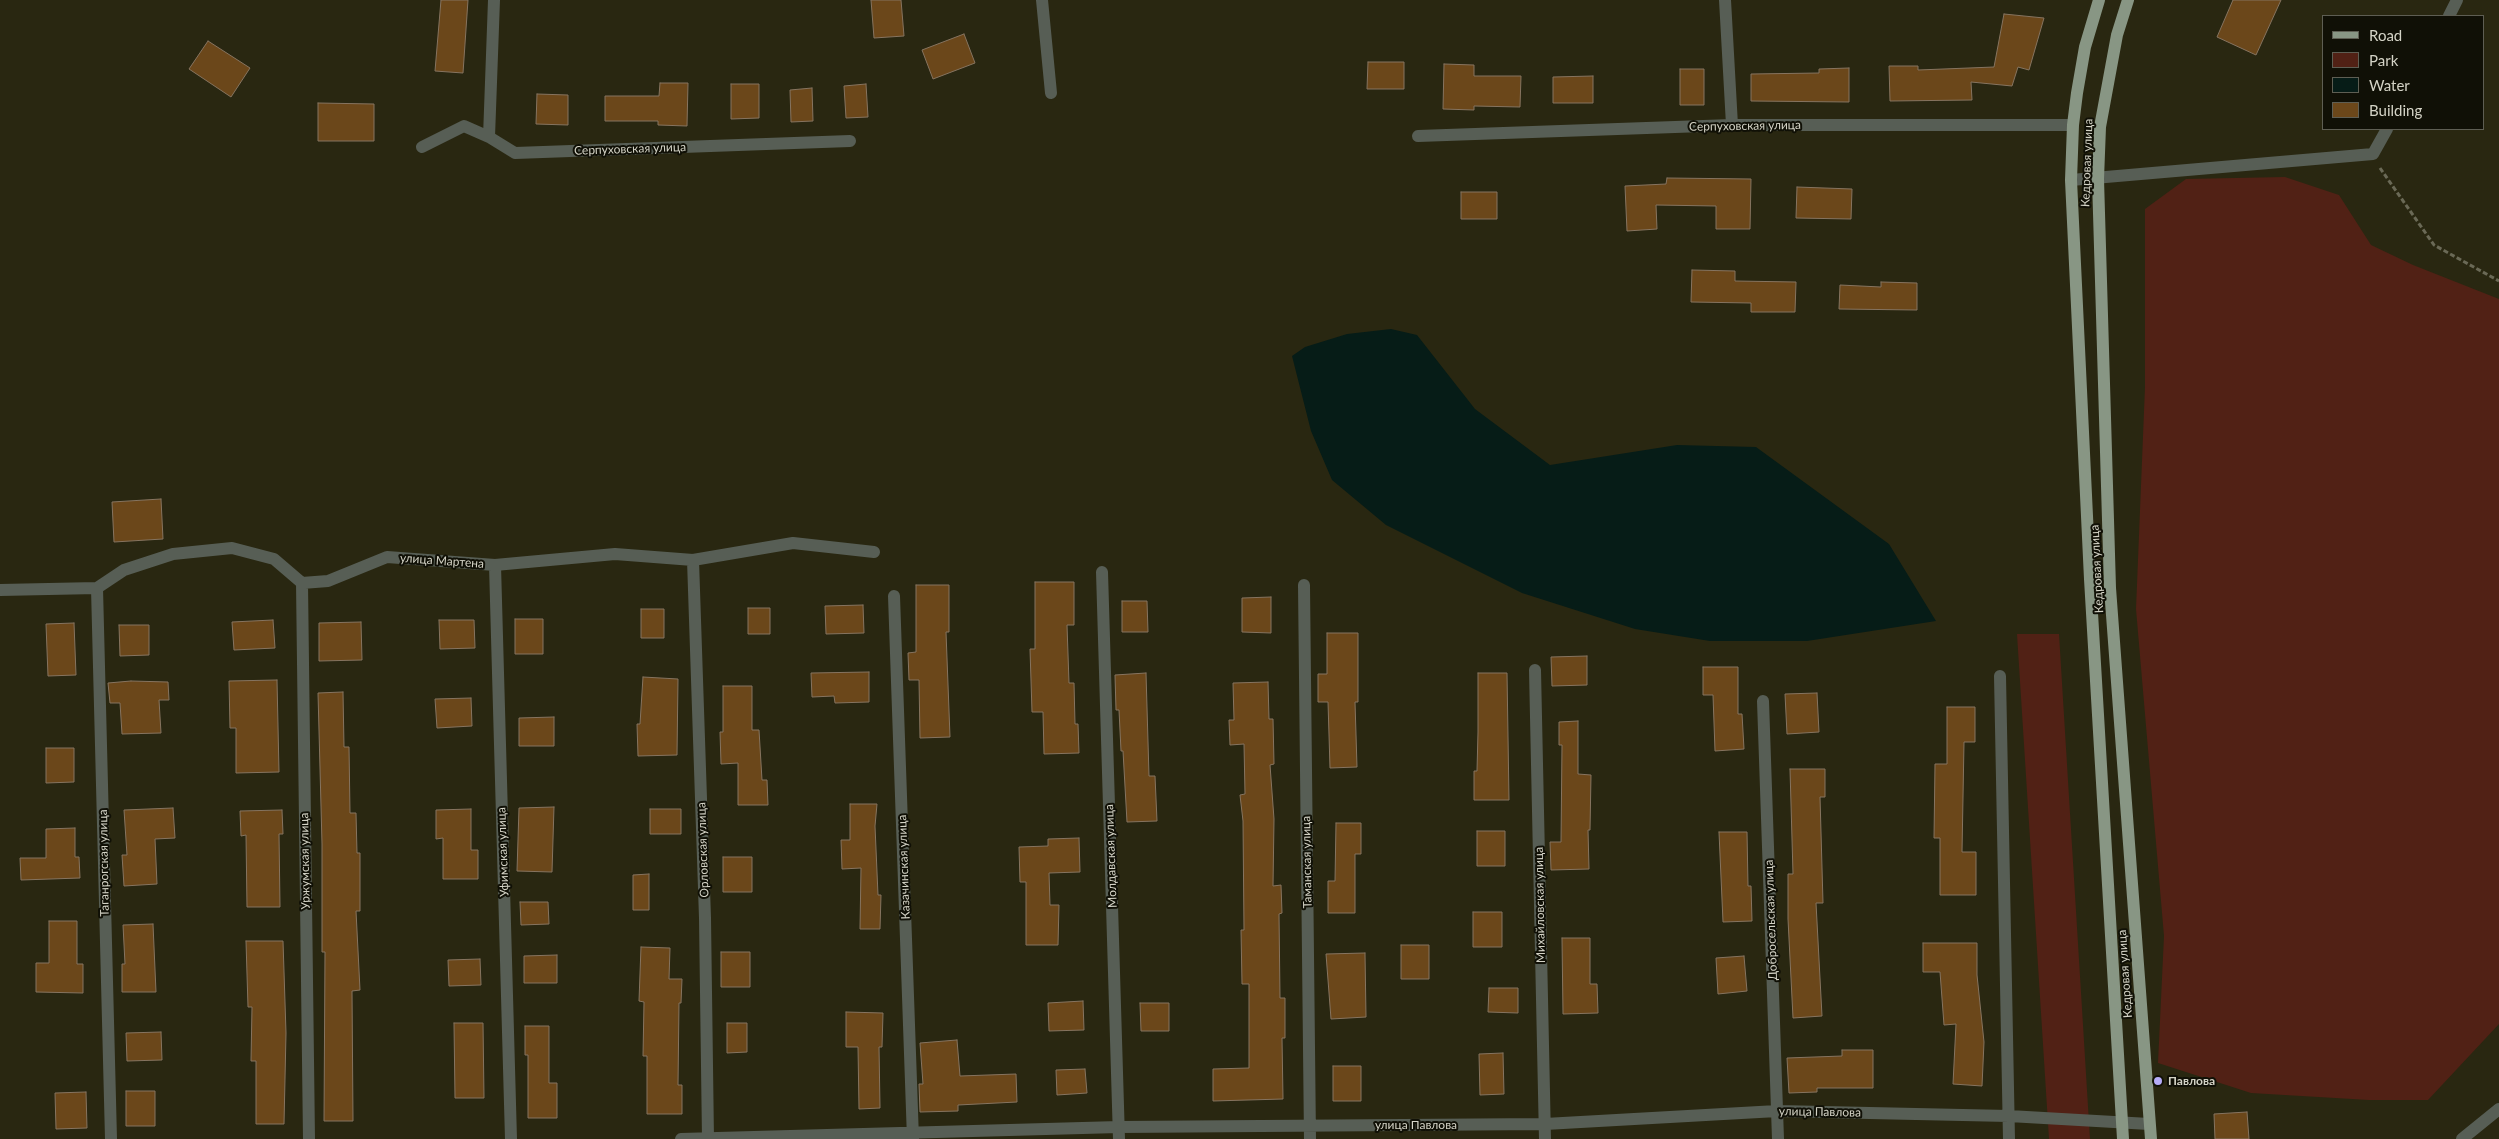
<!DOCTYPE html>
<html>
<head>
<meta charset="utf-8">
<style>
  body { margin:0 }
  #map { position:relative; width:2499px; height:1139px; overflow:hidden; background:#292711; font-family:Lato,sans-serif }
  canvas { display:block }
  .legend { position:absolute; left:2322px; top:15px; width:162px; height:115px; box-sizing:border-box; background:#101006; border:1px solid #5e5e53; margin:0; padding:6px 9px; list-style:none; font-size:15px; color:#d4d3c6 }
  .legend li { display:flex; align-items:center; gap:10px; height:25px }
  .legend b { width:25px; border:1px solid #5e5e53 }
</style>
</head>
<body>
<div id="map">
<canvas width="2499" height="1139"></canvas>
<ul class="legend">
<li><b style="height:6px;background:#889684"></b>Road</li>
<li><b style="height:14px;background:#512115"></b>Park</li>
<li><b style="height:14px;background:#061c17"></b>Water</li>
<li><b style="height:14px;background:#6b471a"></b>Building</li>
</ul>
</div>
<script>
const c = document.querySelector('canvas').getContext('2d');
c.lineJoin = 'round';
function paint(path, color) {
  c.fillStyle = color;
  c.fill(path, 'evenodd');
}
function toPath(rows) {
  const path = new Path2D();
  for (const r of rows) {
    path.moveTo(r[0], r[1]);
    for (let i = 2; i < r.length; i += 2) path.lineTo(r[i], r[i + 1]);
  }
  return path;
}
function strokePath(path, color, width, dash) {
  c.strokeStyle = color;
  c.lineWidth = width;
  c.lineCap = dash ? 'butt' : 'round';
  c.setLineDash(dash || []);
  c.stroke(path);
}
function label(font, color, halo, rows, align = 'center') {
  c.font = font + ' Lato,sans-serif';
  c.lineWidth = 4;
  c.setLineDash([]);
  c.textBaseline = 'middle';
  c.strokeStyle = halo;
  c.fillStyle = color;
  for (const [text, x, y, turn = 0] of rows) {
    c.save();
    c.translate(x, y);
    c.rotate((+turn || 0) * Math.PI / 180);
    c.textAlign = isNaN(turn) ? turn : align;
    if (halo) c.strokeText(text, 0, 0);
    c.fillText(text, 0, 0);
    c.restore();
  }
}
const green = toPath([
  [2285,177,2339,195,2371,245,2413,265,2499,299,2499,1024,2428,1100,2369,1100,2251,1093,2158,1063,2164,936,2136,609,2145,387,2145,209,2186,179],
  [2017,634,2059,634,2090,1139,2049,1139]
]);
const water = toPath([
  [1391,329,1417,335,1475,409,1550,465,1677,445,1756,447,1889,544,1936,621,1807,641,1710,641,1635,629,1522,593,1386,525,1332,480,1311,431,1292,356,1305,347,1347,334]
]);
const building = toPath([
  [441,0,468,0,463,73,435,71,441,0],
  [871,0,901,0,904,36,874,38,871,0],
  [2233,0,2281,0,2256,55,2217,37,2233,0],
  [2004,14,2044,18,2029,70,2018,67,2012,86,1971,82,1972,100,1890,101,1889,66,1918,66,1918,70,1994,67,2004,14],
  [964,34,975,63,933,79,922,50,964,34],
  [208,41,250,68,231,97,189,69,208,41],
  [1368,62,1404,62,1404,89,1367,89,1368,62],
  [1444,64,1474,65,1474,76,1521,76,1520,107,1474,106,1474,110,1443,109,1444,64],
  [1849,68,1849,102,1751,101,1751,74,1819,73,1819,69,1849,68],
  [1680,69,1704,69,1704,105,1680,105,1680,69],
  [1593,76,1593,103,1553,103,1553,77,1593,76],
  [660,83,688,83,687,126,658,125,658,121,605,121,605,96,659,96,660,83],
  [731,84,759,84,759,118,731,119,731,84],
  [866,84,868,117,846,118,844,86,866,84],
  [812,88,813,121,791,122,790,90,812,88],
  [537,94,568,95,568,125,536,124,537,94],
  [318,103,374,104,374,141,318,141,318,103],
  [1667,178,1751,179,1750,229,1716,229,1716,206,1656,205,1657,229,1627,231,1625,186,1666,184,1667,178],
  [1797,187,1852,189,1851,219,1796,218,1797,187],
  [1461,192,1497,192,1497,219,1461,219,1461,192],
  [1692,270,1735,271,1735,281,1796,282,1795,312,1751,312,1751,303,1691,302,1692,270],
  [1881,282,1917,283,1917,310,1839,309,1840,285,1881,287,1881,282],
  [161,499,163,539,114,542,112,502,161,499],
  [1035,582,1074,582,1074,625,1067,625,1069,683,1074,683,1075,724,1078,724,1079,753,1044,754,1043,712,1032,712,1030,649,1035,649,1035,582],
  [916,585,949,585,949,632,946,632,950,737,920,738,919,680,909,680,908,653,916,652,916,585],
  [1271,597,1271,633,1242,632,1242,598,1271,597],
  [1122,601,1147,601,1148,632,1122,632,1122,601],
  [863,605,864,633,826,634,825,606,863,605],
  [748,608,770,608,770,634,748,634,748,608],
  [641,609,664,609,664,638,641,638,641,609],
  [515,619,543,619,543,654,515,654,515,619],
  [273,620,275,648,234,650,232,622,273,620],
  [439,620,474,620,475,648,440,649,439,620],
  [361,622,362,660,319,661,319,623,361,622],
  [74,623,76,675,48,676,46,624,74,623],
  [119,625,149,625,149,655,120,656,119,625],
  [1327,633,1358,633,1358,702,1355,702,1357,767,1330,768,1328,702,1318,702,1318,674,1327,674,1327,633],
  [1587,656,1587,685,1552,686,1551,657,1587,656],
  [1703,667,1738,667,1738,714,1742,714,1744,749,1715,751,1713,695,1703,695,1703,667],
  [869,672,869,702,835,703,834,696,812,697,811,673,869,672],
  [1146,673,1149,776,1155,776,1157,821,1127,822,1123,751,1121,751,1119,710,1116,710,1115,675,1146,673],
  [1478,673,1507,673,1509,800,1474,800,1474,771,1477,771,1478,732,1478,673],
  [643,677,678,679,677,755,638,756,637,724,640,724,643,677],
  [277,680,279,772,236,773,236,728,230,728,229,681,277,680],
  [131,681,168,682,169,700,159,700,161,733,122,734,120,703,110,703,108,683,131,681],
  [1268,682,1269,719,1273,719,1274,764,1270,765,1274,819,1273,886,1281,885,1282,913,1279,914,1280,998,1285,998,1285,1038,1282,1038,1283,1099,1213,1101,1213,1069,1249,1068,1249,984,1242,984,1241,930,1244,930,1243,821,1240,795,1245,794,1244,744,1230,745,1229,720,1234,720,1233,683,1268,682],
  [723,686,752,686,752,730,759,730,762,780,767,780,768,805,738,805,738,763,721,764,720,732,723,732,723,686],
  [343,692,344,747,349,747,350,813,356,813,357,853,360,853,360,911,356,911,360,990,352,991,353,1121,324,1121,325,952,322,952,322,844,318,693,343,692],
  [1817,693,1819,732,1787,734,1785,694,1817,693],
  [471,698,472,726,437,728,435,699,471,698],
  [1947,707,1975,707,1975,742,1964,742,1962,852,1976,852,1976,895,1940,895,1940,838,1934,838,1935,764,1947,764,1947,707],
  [554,717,554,746,519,746,519,718,554,717],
  [1578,721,1578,774,1591,775,1590,830,1588,830,1589,869,1551,870,1550,842,1561,842,1562,745,1559,745,1559,722,1578,721],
  [46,748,74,748,74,782,46,783,46,748],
  [1790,769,1825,769,1825,797,1820,797,1823,903,1816,903,1822,1016,1793,1018,1788,919,1788,874,1793,874,1790,769],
  [850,804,877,804,875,826,878,895,881,895,880,929,860,929,861,868,842,869,841,840,850,840,850,804],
  [554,807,552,872,517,871,519,808,554,807],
  [173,808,175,838,155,839,157,884,124,886,122,855,127,855,124,810,173,808],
  [471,809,471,850,478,850,478,879,443,879,443,838,436,839,436,810,471,809],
  [650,809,681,809,681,834,650,834,650,809],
  [282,810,283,834,279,834,280,907,247,907,246,835,241,836,240,811,282,810],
  [1336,823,1361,823,1361,854,1355,854,1355,913,1328,913,1328,881,1335,881,1336,823],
  [75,828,75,857,79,857,80,878,21,880,20,858,46,858,46,829,75,828],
  [1477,831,1505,831,1505,866,1477,866,1477,831],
  [1719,832,1747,832,1748,886,1751,886,1752,921,1723,922,1719,832],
  [1079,838,1080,872,1049,873,1050,905,1059,905,1058,945,1026,945,1026,882,1020,882,1019,847,1048,846,1048,839,1079,838],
  [723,857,752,857,752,892,723,892,723,857],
  [649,874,649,910,633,910,633,875,649,874],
  [520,902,548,902,549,924,521,925,520,902],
  [1473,912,1502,912,1502,947,1473,947,1473,912],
  [49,921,77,921,77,964,83,964,83,993,36,992,36,963,49,963,49,921],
  [153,924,156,992,122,992,122,964,125,964,123,925,153,924],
  [1562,938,1590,938,1590,984,1597,984,1598,1013,1563,1014,1562,938],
  [246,941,283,941,286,1033,284,1124,256,1124,256,1061,251,1061,252,1007,248,1007,246,941],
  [1923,943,1977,943,1977,975,1984,1042,1982,1086,1953,1084,1956,1024,1944,1025,1940,972,1923,972,1923,943],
  [1401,945,1429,945,1429,979,1401,979,1401,945],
  [641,947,670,948,669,979,682,979,681,1003,679,1003,678,1085,682,1085,682,1114,647,1114,647,1056,643,1056,644,1002,639,1001,641,947],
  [721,952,750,952,750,987,721,987,721,952],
  [1365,953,1366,1017,1331,1019,1326,954,1365,953],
  [557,955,557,983,524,983,524,956,557,955],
  [1744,956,1747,991,1718,994,1716,958,1744,956],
  [480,959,481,985,449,986,448,960,480,959],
  [1489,988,1518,988,1518,1013,1488,1012,1489,988],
  [1083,1001,1084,1030,1049,1031,1048,1003,1083,1001],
  [1140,1003,1169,1003,1169,1031,1141,1031,1140,1003],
  [846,1012,883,1013,882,1047,879,1047,880,1108,859,1109,858,1047,846,1047,846,1012],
  [454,1023,483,1023,484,1098,455,1098,454,1023],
  [727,1023,747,1023,747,1052,727,1053,727,1023],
  [525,1026,549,1026,549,1083,557,1083,557,1118,528,1118,528,1055,525,1055,525,1026],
  [161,1032,162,1060,127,1061,126,1033,161,1032],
  [957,1040,960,1076,1016,1074,1017,1102,958,1105,958,1111,920,1112,919,1084,923,1084,920,1043,957,1040],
  [1842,1050,1873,1050,1873,1088,1817,1088,1817,1092,1789,1093,1787,1058,1842,1056,1842,1050],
  [1503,1053,1504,1094,1480,1095,1479,1054,1503,1053],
  [1333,1066,1361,1066,1361,1101,1333,1101,1333,1066],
  [1085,1069,1087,1093,1057,1095,1056,1070,1085,1069],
  [126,1091,155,1091,155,1126,126,1126,126,1091],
  [86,1092,87,1128,56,1129,55,1093,86,1092],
  [2247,1112,2249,1139,2215,1139,2214,1114,2247,1112]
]);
const path = toPath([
  [2380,168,2434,245,2499,281]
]);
const minor = toPath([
  [1042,0,1051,93],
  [1725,0,1732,125],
  [2449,16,2457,0],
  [1418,136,1732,125,2073,125],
  [489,137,494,0],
  [422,147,464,126,489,137,515,153,850,141],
  [2071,180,2373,154,2387,129],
  [693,560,705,918,708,1139],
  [495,565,511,1139],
  [1102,572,1119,1139],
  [302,583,309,1139],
  [1304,585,1310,1139],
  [97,588,111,1139],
  [0,590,97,588,124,570,173,554,232,548,274,559,302,583,328,581,387,557,495,565,615,554,693,560,793,543,874,552],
  [894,596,913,1139],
  [1535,670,1545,1139],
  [2000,676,2009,1139],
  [1763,701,1778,1139],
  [681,1139,1119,1127,1545,1124,1777,1111,2009,1116,2149,1124],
  [2462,1139,2499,1109]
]);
const major = toPath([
  [2099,0,2085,47,2077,93,2073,125,2071,180,2090,579,2123,1139],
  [2128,0,2117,35,2100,127,2098,179,2110,588,2151,1139]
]);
const markers = [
  [2158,1081,5,"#b6acf8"]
];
const streetNames = [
  ["Серпуховская улица",1745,126,-1],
  ["Серпуховская улица",630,149,-2],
  ["Кедровая улица",2087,163,-88],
  ["улица Мартена",442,561,4],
  ["Кедровая улица",2097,569,-93],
  ["Орловская улица",703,850,-92],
  ["Уфимская улица",503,852,-92],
  ["Молдавская улица",1111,856,-92],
  ["Уржумская улица",305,861,-91],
  ["Таманская улица",1307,862,-91],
  ["Таганрогская улица",104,863,-91],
  ["Казачинская улица",904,867,-92],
  ["Михайловская улица",1540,905,-91],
  ["Добросельская улица",1771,920,-92],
  ["Кедровая улица",2125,974,-94],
  ["улица Павлова",1820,1112,1],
  ["улица Павлова",1416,1125]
];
const poiNames = [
  ["Павлова",2168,1081]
];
paint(green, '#512115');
paint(water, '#061c17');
paint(building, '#6b471a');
strokePath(building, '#867460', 1);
strokePath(path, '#6a6956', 3, [5, 2.5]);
strokePath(minor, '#575e55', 12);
strokePath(major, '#889684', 12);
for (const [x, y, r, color] of markers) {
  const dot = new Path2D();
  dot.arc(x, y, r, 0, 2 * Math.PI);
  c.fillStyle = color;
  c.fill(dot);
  strokePath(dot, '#101006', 2);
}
label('12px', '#d4d3c6', '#101006', streetNames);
label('bold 12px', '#d4d3c6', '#101006', poiNames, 'left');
</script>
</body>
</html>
